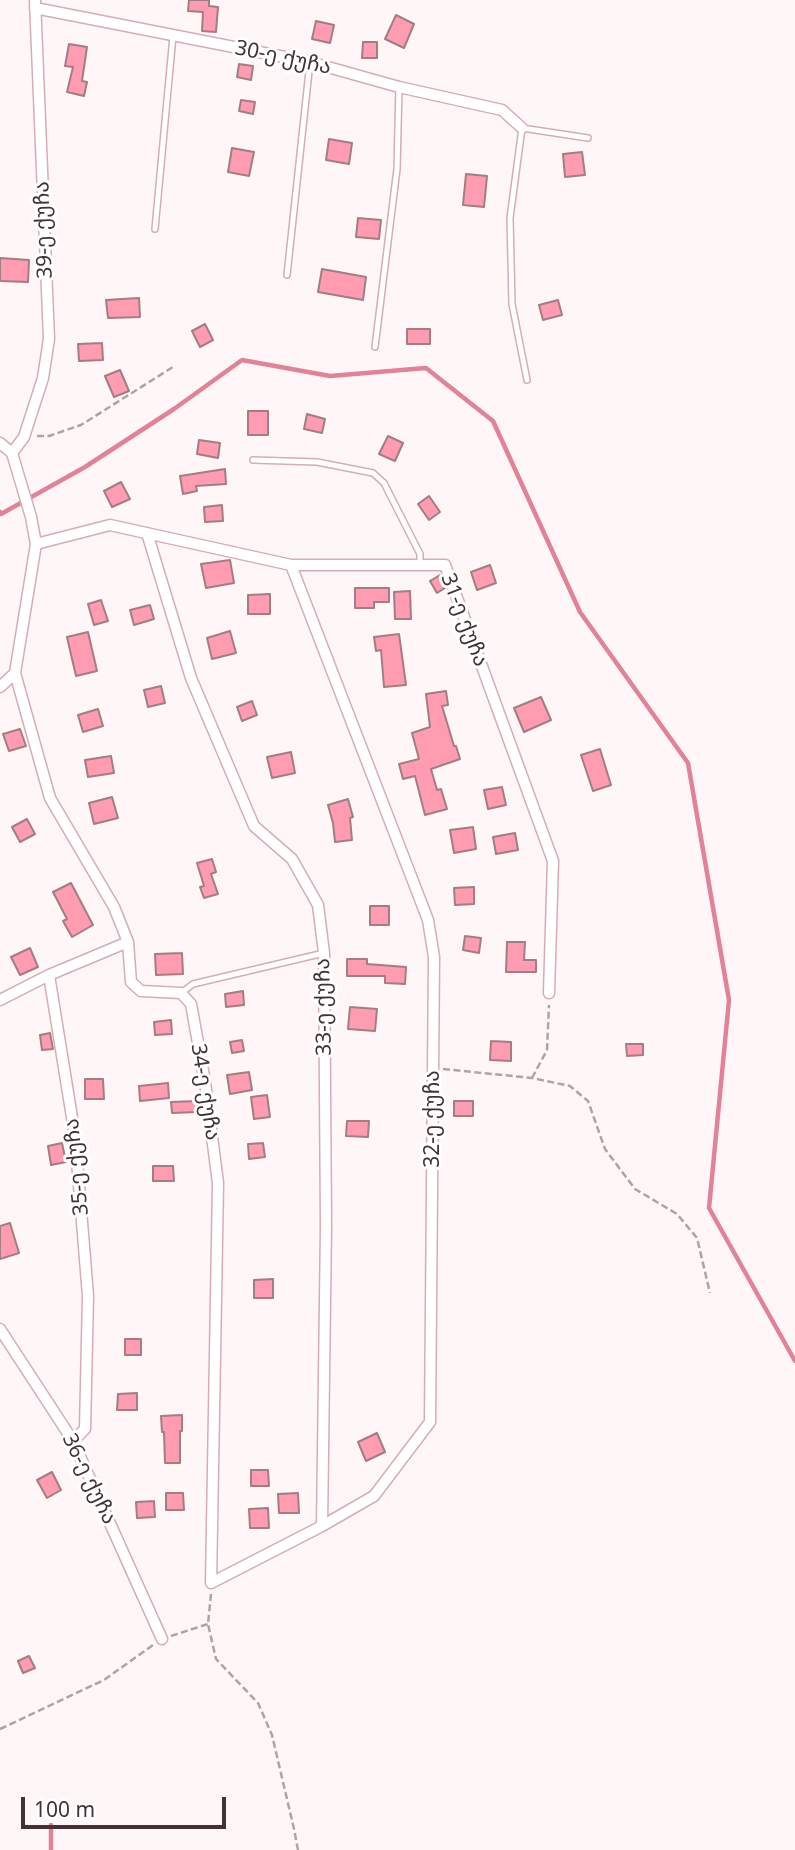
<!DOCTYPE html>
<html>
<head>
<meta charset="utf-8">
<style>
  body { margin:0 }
  #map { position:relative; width:795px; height:1850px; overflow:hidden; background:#fff6f7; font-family:"Noto Sans",sans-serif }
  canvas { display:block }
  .scale { position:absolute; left:21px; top:1797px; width:205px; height:32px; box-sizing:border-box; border:4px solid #433235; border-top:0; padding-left:9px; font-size:21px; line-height:24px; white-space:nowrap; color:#433235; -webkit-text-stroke:5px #fff; paint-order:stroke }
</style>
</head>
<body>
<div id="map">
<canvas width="795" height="1850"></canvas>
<div class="scale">100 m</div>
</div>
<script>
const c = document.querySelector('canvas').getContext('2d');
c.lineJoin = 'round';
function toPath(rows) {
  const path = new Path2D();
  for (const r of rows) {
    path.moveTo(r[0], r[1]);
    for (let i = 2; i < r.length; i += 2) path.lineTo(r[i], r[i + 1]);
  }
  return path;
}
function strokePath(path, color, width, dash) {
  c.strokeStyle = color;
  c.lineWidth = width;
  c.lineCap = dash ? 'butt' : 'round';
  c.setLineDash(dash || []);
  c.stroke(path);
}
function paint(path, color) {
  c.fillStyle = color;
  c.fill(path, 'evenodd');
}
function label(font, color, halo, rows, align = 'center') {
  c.font = font + ' "Noto Sans","Noto Sans Georgian",sans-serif';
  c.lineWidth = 6;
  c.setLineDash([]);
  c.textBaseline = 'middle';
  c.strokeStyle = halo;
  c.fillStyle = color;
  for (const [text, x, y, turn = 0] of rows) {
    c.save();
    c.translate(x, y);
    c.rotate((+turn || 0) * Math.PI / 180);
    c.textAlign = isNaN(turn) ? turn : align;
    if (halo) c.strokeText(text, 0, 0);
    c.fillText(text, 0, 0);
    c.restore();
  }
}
const stream = toPath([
  [0,512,1,514,85,467,174,409,242,360,330,376,426,368,493,421,580,612,688,763,729,1000,709,1208,795,1361],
  [51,1825,51,1850]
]);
const building = toPath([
  [189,0,209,0,209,6,218,7,216,32,202,31,203,12,188,11,189,0],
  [396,15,414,24,404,48,385,39,396,15],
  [316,21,334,25,330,43,312,39,316,21],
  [363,42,377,42,377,58,362,58,363,42],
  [69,44,87,47,82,81,87,82,84,96,67,92,73,67,65,66,69,44],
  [239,64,253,66,251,80,237,77,239,64],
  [241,100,255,102,253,114,239,111,241,100],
  [329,139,352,143,349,164,326,160,329,139],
  [232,148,254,152,249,176,228,172,232,148],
  [582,152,585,175,565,177,563,154,582,152],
  [466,174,487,176,484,207,463,205,466,174],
  [358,218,381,220,379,239,356,237,358,218],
  [0,258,29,260,28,282,0,281,0,258],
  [322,269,366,277,363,300,318,292,322,269],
  [139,298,140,317,108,318,106,300,139,298],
  [558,300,562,315,543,320,539,305,558,300],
  [205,324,213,340,200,347,192,331,205,324],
  [407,329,430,329,430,344,407,344,407,329],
  [102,343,103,360,79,361,78,344,102,343],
  [120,370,129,391,114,397,105,376,120,370],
  [248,411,268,411,268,435,248,435,248,411],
  [307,414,325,419,322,433,304,429,307,414],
  [388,436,403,443,395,461,379,454,388,436],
  [199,440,220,443,218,458,197,454,199,440],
  [225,469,226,484,196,486,197,491,183,494,180,476,225,469],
  [121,482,130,499,112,507,104,491,121,482],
  [429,496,440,512,429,520,418,504,429,496],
  [222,505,223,521,205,522,204,507,222,505],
  [230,560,234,583,206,588,201,564,230,560],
  [490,565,496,583,477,590,471,572,490,565],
  [440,575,445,588,437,593,430,581,440,575],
  [355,588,389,588,389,602,374,602,374,608,355,608,355,588],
  [410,591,411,619,395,619,394,592,410,591],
  [270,594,270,614,248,614,248,595,270,594],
  [101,600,108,621,94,625,88,604,101,600],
  [150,605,154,619,134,625,130,610,150,605],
  [230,631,236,653,212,659,207,638,230,631],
  [88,632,97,671,76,676,67,637,88,632],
  [399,634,406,685,384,687,381,650,376,651,374,637,399,634],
  [161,686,165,703,148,707,144,690,161,686],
  [446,691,448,705,442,706,454,746,456,746,460,759,431,769,437,790,441,789,447,809,425,815,415,776,403,779,399,764,419,759,412,733,430,727,426,694,446,691],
  [541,697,551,720,524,732,514,708,541,697],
  [252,701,257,715,242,721,237,707,252,701],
  [98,709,103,726,83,732,78,715,98,709],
  [20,729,26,746,9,751,3,734,20,729],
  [600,749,611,785,593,791,581,755,600,749],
  [291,752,295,773,272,778,267,757,291,752],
  [111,756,114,773,88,777,85,760,111,756],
  [502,787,506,805,488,809,484,790,502,787],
  [112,797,118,818,94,824,89,803,112,797],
  [348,799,353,817,350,818,352,840,335,842,333,823,328,805,348,799],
  [27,819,35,834,20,842,12,827,27,819],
  [473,827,476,849,454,853,450,830,473,827],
  [515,833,518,850,496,854,493,837,515,833],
  [212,859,216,872,211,874,218,894,204,898,200,887,204,886,197,863,212,859],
  [71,883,93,925,72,937,63,921,67,919,53,892,71,883],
  [474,887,474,904,455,905,454,888,474,887],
  [370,906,389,906,389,925,370,925,370,906],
  [465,936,481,938,479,953,463,950,465,936],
  [507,942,525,942,524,960,536,960,536,972,506,972,507,942],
  [30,948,38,967,20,975,11,957,30,948],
  [182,953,183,974,156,975,155,954,182,953],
  [347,959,367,959,367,964,406,967,405,984,385,983,385,976,347,976,347,959],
  [243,991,244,1005,226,1007,225,994,243,991],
  [350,1007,377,1009,375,1031,348,1029,350,1007],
  [171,1020,172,1034,155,1035,154,1022,171,1020],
  [50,1033,53,1049,42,1050,40,1035,50,1033],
  [242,1040,244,1051,232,1053,230,1042,242,1040],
  [491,1041,511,1042,511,1061,490,1060,491,1041],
  [626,1044,643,1044,643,1055,627,1056,626,1044],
  [249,1072,252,1090,230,1094,227,1075,249,1072],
  [85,1079,103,1079,104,1099,85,1099,85,1079],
  [168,1083,169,1098,140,1101,139,1086,168,1083],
  [267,1095,270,1117,254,1119,251,1097,267,1095],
  [197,1101,198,1112,172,1113,171,1102,197,1101],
  [454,1101,473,1101,473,1116,454,1116,454,1101],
  [347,1121,369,1121,368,1137,346,1136,347,1121],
  [62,1143,66,1162,51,1165,48,1146,62,1143],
  [263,1143,265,1157,249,1159,248,1144,263,1143],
  [153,1166,173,1166,174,1181,153,1181,153,1166],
  [10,1223,19,1253,0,1259,0,1226,10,1223],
  [273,1279,273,1298,254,1298,254,1280,273,1279],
  [125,1339,141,1339,141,1355,125,1355,125,1339],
  [137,1393,137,1410,117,1410,118,1394,137,1393],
  [182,1415,182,1431,180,1431,180,1463,165,1463,164,1432,162,1432,161,1416,182,1415],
  [377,1433,385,1452,366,1461,358,1442,377,1433],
  [251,1470,268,1470,269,1486,251,1486,251,1470],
  [52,1472,61,1490,47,1498,37,1480,52,1472],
  [166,1493,183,1493,184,1510,166,1510,166,1493],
  [298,1493,299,1513,279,1513,278,1494,298,1493],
  [154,1501,155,1517,137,1518,136,1502,154,1501],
  [268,1508,269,1528,250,1528,249,1509,268,1508],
  [29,1656,35,1668,23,1673,18,1661,29,1656]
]);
const path = toPath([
  [37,436,49,436,81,425,173,367],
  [443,1069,532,1078,570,1086,588,1101,605,1149,635,1189,677,1214,697,1238,710,1293],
  [532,1078,547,1050,549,1005],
  [211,1594,208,1624,216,1659,258,1703,272,1735,294,1829,298,1850],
  [171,1636,208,1624],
  [0,1729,104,1680,153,1645]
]);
const service = toPath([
  [155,229,173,36],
  [287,275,310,62],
  [375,347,397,169,399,87],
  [527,380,512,304,510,218,522,128,588,138],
  [253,460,317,462,373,473,384,483,420,554,420,565],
  [181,993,193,984,324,953]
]);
const minor = toPath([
  [35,8,310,62,399,87,502,110,522,128],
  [0,443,12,453,31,517,36,544,15,673,0,687],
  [12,453,24,437,43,378,49,339,35,0],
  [147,533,191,678,254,826,292,859,318,905,324,953,326,1226,322,1526],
  [36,544,110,525,291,565,445,565,553,861,549,993],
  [15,673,50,798,114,907,128,942,131,982,141,991,181,993,191,1004,205,1082,218,1183,211,1583,322,1526,374,1496,430,1422,434,957,428,920,291,565],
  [0,1000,49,975],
  [0,1329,73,1441,162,1639],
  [73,1441,85,1429,88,1296,75,1136,49,975,128,942]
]);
const streetNames = [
  ["30-ე ქუჩა",283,58,12],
  ["39-ე ქუჩა",44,230,-92],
  ["31-ე ქუჩა",464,620,69],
  ["33-ე ქუჩა",324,1007,-91],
  ["34-ე ქუჩა",205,1092,81],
  ["32-ე ქუჩა",433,1119,-90],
  ["35-ე ქუჩა",77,1167,-96],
  ["36-ე ქუჩა",89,1479,64]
];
strokePath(stream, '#e28298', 4.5);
paint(building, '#ff9cb2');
strokePath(building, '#a37c84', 2);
strokePath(service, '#d6adb5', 8);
strokePath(minor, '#d6adb5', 13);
strokePath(path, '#b0a3a5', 2.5, [7, 3.5]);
strokePath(service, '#fff', 5);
strokePath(minor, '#fff', 10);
label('21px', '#433235', '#fff', streetNames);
</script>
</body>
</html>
